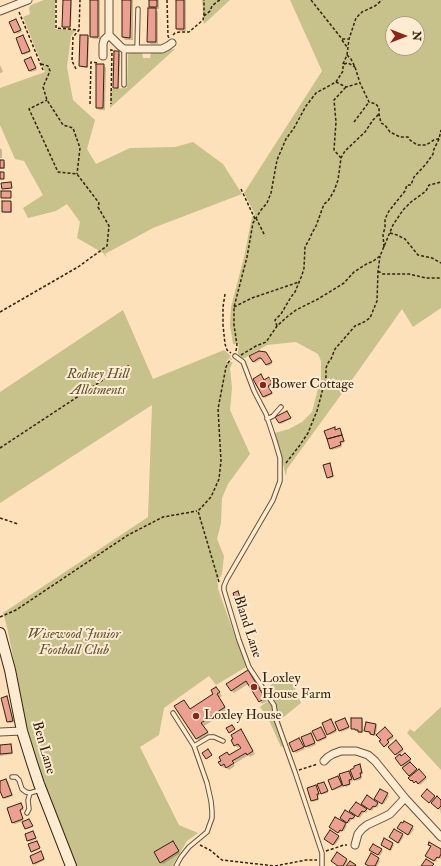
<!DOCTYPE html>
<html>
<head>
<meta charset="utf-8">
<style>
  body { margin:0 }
  #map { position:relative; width:441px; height:866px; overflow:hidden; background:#fde1ba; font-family:"IM FELL Double Pica",serif }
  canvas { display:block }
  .north { position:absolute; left:385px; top:16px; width:40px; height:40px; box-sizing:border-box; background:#feecd2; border:1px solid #ad9c82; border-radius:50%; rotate:90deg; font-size:11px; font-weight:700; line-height:16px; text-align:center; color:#34230b }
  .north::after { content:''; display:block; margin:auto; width:14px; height:18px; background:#8f2418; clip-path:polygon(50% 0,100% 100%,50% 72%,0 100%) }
</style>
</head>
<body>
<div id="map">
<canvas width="441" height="866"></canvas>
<div class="north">N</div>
</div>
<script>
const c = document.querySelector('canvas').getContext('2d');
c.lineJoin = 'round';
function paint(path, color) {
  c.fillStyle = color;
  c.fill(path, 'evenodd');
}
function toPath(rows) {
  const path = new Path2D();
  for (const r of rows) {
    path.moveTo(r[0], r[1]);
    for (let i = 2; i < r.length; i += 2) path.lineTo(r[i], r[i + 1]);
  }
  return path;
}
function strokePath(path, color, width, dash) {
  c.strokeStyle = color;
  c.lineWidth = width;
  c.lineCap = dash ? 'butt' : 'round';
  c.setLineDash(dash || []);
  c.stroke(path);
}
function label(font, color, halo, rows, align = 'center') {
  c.font = font + ' "IM FELL Double Pica",serif';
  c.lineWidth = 4;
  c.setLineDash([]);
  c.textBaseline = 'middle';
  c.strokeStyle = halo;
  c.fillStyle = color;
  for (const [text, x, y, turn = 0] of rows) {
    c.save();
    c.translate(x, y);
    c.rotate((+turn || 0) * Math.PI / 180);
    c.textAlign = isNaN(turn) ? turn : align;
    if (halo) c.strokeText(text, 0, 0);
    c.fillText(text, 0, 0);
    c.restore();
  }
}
const green = toPath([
  [44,0,55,0,55,29,76,30,71,36,67,67,73,100,95,120,87,149,96,164,130,148,175,147,193,142,223,164,242,194,153,228,105,254,107,258,103,253,77,238,80,222,67,204,56,211,28,218,23,208,43,195,24,161,15,159,0,125,0,88,45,72,23,17,30,14,29,8,31,5],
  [202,0,230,0,204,24],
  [290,0,441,0,441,308,413,327,402,309,359,370,287,469,286,476,275,433,289,429,302,422,312,412,321,377,321,361,318,354,296,342,267,345,243,359,240,357,238,354,239,344,233,344,230,325,231,307,244,257,252,217,255,214,244,193,322,71],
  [393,24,417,24,417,48,393,48],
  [175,49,110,108,110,89,127,88,128,54,131,52,142,52,143,58,150,58,151,52],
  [123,310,153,379,224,350,231,356,226,362,233,362,230,368,232,388,230,410,250,454,228,484,222,498,221,523,217,539,224,556,222,574,219,579,217,581,218,584,218,589,246,667,216,685,209,676,164,708,159,735,140,747,179,825,198,833,187,841,172,866,76,866,44,782,30,743,22,709,17,676,7,627,3,613,148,517,152,405,0,503,0,392],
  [288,672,301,703,280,720,287,745,281,747,268,718,260,707,268,701,263,693,266,689],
  [441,707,441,770,407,733,410,729,414,732]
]);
const shadow = toPath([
  [64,0,72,0,71,29,64,28,63,27],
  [91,0,100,0,100,39,93,39,91,36],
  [123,0,133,0,133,40,125,40,123,37],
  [150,0,159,0,159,9,155,9,158,12,158,44,151,44,148,42,152,9,150,6],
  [177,0,186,0,186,31,180,31,177,29],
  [10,22,17,22,22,32,17,34],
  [23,36,31,52,24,55,23,53],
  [88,36,89,38,88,68,81,67,80,66],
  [118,52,120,54,119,89,116,89,114,88],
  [31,58,37,70,31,72,30,71],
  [0,65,3,72,0,73],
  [103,65,106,68,105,110,99,110,97,108],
  [0,148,2,150,2,158,0,158],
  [0,161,3,161,5,162,5,169,0,169],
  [10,202,12,204,12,213,5,213,3,212],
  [267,354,272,364,268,366,263,359,261,359,255,363,251,357],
  [261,375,265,381,270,380,273,385,269,388,273,394,265,398,254,379],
  [287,412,291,419,281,424,280,423],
  [334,429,336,431,340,430,341,431,345,442,341,444,342,447,332,450,331,448],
  [329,464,331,466,334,477,329,479,328,477],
  [248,671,251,674,267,701,262,704,248,684,234,693,231,690],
  [219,692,222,696,219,698,228,711,204,726,210,736,200,742,197,739,176,707,184,701,191,710],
  [6,697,8,699,14,722,10,723,8,722],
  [362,719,363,721,363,733,360,733,352,728],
  [332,721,337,732,330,735,328,734],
  [346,721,349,729,341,732,336,723],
  [376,725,377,726,376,736,372,735,371,733,367,732,365,731],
  [321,728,327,738,319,742,318,740],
  [385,728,394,738,388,742,390,744,386,747,381,741],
  [243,733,255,754,250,757,249,755,234,764,235,766,229,770,226,767,224,768,222,766,230,756,242,749,240,746,238,748,235,745],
  [312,736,316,745,308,748,302,738],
  [299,739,305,749,296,753,290,743],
  [396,742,404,751,399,755,401,757,405,754,411,761,410,762,417,771,419,770,427,779,420,785,418,782,416,783,414,781,413,782,409,778,411,777,396,758,398,757,390,747],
  [11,745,12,746,13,754,0,756,0,746],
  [359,766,361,767,363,774,360,775,362,779,356,781,352,776,353,781,349,782,350,785,346,787,341,783,343,787,334,790,333,789,338,777,343,781,349,772,353,776],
  [6,780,8,781,13,796,5,799,3,797,0,788,0,782],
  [324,783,325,785,328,793,323,794,322,793],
  [316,786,317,788,320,795,317,796,319,800,313,802,312,800],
  [380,790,389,796,384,804,377,800],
  [427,790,441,802,441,813,440,812,441,811,432,803,431,803,423,796],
  [377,803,379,805,377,808,375,806,372,811,364,805],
  [21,804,24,810,20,811,24,822,30,820,32,827,26,829,23,821,15,824,13,823,8,809],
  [366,810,368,811,366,813,364,812,360,818,352,813],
  [354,816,355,818,354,820,352,819,349,823,342,819],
  [335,818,347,826,344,831,342,830,340,833,332,828],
  [412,827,414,829,410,835,400,830],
  [33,832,37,839,30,842,28,840],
  [402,835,404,836,399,844,392,839],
  [338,837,340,838,335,845,327,840],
  [385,840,394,845,391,851,382,845],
  [37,842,40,849,33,852,31,851],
  [174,843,180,853,163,864,161,862],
  [429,844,441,850,441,859,438,857,436,862,426,856,432,847],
  [381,850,383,851,380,856,372,851],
  [42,854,45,860,35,865,34,863],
  [337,854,348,861,345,866,339,866],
  [371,855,380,861,377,866,369,866]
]);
const building = toPath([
  [63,0,71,0,70,27,62,27,63,0],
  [90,0,98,0,98,37,90,37,90,0],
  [122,0,131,0,130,38,122,37,122,0],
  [149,0,157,0,157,7,149,7,149,0],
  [176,0,184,0,184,29,176,29,176,0],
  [148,8,156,8,156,42,147,42,148,8],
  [16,19,21,30,14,33,9,22,16,19],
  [23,35,30,51,22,54,16,38,23,35],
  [80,35,88,35,87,67,79,66,80,35],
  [114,51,119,51,118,88,113,88,114,51],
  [31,57,36,68,29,71,24,60,31,57],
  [96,64,104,64,103,108,96,108,96,64],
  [0,160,4,160,4,168,0,168,0,160],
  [0,172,4,172,4,179,0,179,0,172],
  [11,182,12,188,2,189,1,183,11,182],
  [1,191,11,191,11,198,1,198,1,191],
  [2,201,11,201,11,212,2,212,2,201],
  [259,351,266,352,272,362,266,365,261,358,259,358,253,362,249,356,259,351],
  [261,374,264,380,269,377,272,383,268,386,272,393,263,397,253,379,261,374],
  [287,411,291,418,279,423,275,417,287,411],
  [335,427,335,430,340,428,342,435,327,439,324,431,335,427],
  [342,435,344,441,340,442,341,445,330,449,327,439,342,435],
  [330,463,333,476,327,478,323,465,330,463],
  [238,591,240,597,235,599,233,593,238,591],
  [248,670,265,698,259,702,246,681,231,691,226,684,248,670],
  [216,687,220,692,217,694,225,707,201,723,208,732,196,739,174,706,184,700,190,709,213,694,211,690,216,687],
  [7,696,13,721,7,722,1,698,7,696],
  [345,718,349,727,339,731,335,722,345,718],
  [351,718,362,718,362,732,358,732,358,730,355,730,355,729,351,729,351,718],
  [331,719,336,730,327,735,322,723,331,719],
  [366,722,376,724,374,735,370,734,370,732,364,731,366,722],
  [232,725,235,729,229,733,226,728,232,725],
  [321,727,326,737,317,741,312,731,321,727],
  [385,727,393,736,387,740,389,742,384,747,379,741,381,740,376,735,385,727],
  [241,729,253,751,247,755,246,753,232,761,234,763,226,768,224,764,221,766,218,762,221,761,219,757,227,752,229,755,241,748,238,744,234,746,231,740,233,739,231,735,241,729],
  [311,733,315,743,305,747,301,737,311,733],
  [299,738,304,747,293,752,289,743,299,738],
  [396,740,403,749,395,755,388,747,396,740],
  [11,744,12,753,0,754,0,745,11,744],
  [208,749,212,755,206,759,202,753,208,749],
  [405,753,411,759,401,766,395,758,400,754,401,756,405,753],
  [410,762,417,769,409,776,402,768,410,762],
  [360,764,362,773,360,773,361,777,354,780,350,770,354,768,354,766,360,764],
  [419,769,426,777,418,784,416,781,414,783,412,780,411,781,408,778,419,769],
  [349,771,352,779,349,780,350,784,343,786,339,774,349,771],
  [338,776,342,785,332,790,328,780,338,776],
  [6,779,12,795,3,798,0,791,0,781,6,779],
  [324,782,328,791,321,794,317,784,324,782],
  [316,785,319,794,317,794,318,799,311,801,307,788,316,785],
  [380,789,388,793,382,804,374,799,380,789],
  [427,789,435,796,429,803,421,796,427,789],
  [367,795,378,803,375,807,373,806,370,810,361,804,367,795],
  [437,796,441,800,441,806,438,809,431,803,437,796],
  [356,802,367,809,364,812,362,811,358,817,349,811,356,802],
  [21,803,23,808,20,810,23,819,12,823,7,808,21,803],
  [345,810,355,816,352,819,350,818,347,823,340,818,345,810],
  [335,817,346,823,342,831,340,830,338,833,329,827,335,817],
  [29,819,33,826,25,829,22,822,29,819],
  [404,821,413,826,408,835,397,828,401,822,403,823,404,821],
  [394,829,403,834,398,843,389,837,394,829],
  [330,830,339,836,333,845,324,839,330,830],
  [33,831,36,838,27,841,25,834,33,831],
  [384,838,393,843,390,850,381,845,384,838],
  [37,841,40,848,31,852,28,844,37,841],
  [173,841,179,851,160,863,154,852,173,841],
  [429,842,441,849,441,854,439,858,437,857,434,861,425,856,431,846,428,845,429,842],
  [373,844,382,849,378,855,369,850,373,844],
  [41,851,44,859,33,864,30,856,41,851],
  [337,852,347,859,343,866,338,866,331,861,337,852],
  [371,853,379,858,375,866,369,866,365,864,371,853],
  [426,859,434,864,432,866,421,866,426,859],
  [350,861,356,865,355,866,346,866,350,861]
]);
const path = toPath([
  [56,0,56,28,79,30],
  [167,0,168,36,169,38],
  [311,0,342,39,348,39],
  [19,12,43,70],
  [204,16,210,11,212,6,218,1,221,0],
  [173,35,175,33,180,32,189,32,203,20,204,14,204,0],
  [342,40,347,47],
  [110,50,112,50,111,104],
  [347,55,351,59,355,67,360,83,369,102,376,104,379,108,379,114,381,123,385,125,390,132,400,137,408,137,410,140,417,145,426,145,434,140,441,138],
  [41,64,48,66,50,71,43,87,47,100,63,125,73,128,80,148,77,174],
  [344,64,348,63,355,67],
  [76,69,72,61,73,37,79,30,80,0],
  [336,82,346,87,360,83],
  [90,104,91,62,99,63],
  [354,122,369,102],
  [341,158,334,150,336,122,334,100,346,87],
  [241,189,255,219],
  [256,218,265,236],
  [390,233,397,235,405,239,418,255,432,258,441,263],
  [384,247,383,235,385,227,385,219,389,211,405,191,407,185,411,185,414,177,426,164,433,154,434,149,439,139,441,130],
  [378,271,383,274,409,274,426,278,441,278],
  [225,294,223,307,223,325,225,344,227,350,231,353],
  [234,307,252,298,299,282],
  [0,312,78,267,107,246,109,226,98,207,99,203,77,174,58,172,29,109,47,100],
  [277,326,275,320,281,314,291,297,295,292,302,275,304,268,305,247,310,238,312,233,316,226,324,204,328,201,334,191,338,180,341,158,345,151,365,132,373,120,379,114],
  [236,351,237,345,234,325,234,307,247,257,253,223,261,210,267,203,271,193,277,160,286,139,294,128,306,106,316,93,336,82,343,71,343,64,347,55,349,39,356,18,362,12,375,6,382,0],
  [241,355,256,346,266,342,277,326,288,316,296,310,318,299,336,288,344,283,354,272,368,263,372,262,380,256,393,225,403,210,411,202,426,191,429,185,441,182],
  [0,448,106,378,130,365],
  [286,463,300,445,308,433,312,423,317,411,326,377,326,368,328,363,331,359,335,349,355,326,364,322,370,318,377,301,378,271,380,256],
  [0,518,18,524],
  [219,582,198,511,211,497,219,479,221,461,218,409,226,367,228,363,231,359],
  [0,617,16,610,128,535,163,517,197,511],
  [299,770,318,764],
  [200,845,210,850,222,860,275,866],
  [326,851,344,845,347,845],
  [275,866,306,860,317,860]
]);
const lane = toPath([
  [137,49,138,9],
  [124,85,124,49],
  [235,356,243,362,254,391,266,414,275,441,280,458,280,481,273,500,227,579,224,586,224,590,239,640,249,667,274,705,276,719,295,772,322,853,322,866],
  [267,419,273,416,281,407],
  [173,713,194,746,207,783,211,801,212,811,212,818,207,832,189,847,181,857,176,866],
  [194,746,209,737,214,737,223,741],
  [12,777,16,777,19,780,22,789,26,792,30,793,40,790],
  [27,813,29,809,28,800,30,793]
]);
const street = toPath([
  [109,0,109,35,120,46,124,49,162,49,168,46,172,43],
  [0,11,28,0],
  [103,56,103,44,104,40,109,35],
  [0,732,22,731],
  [324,761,328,757,333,754,341,751,356,751,368,755,375,761,405,798,441,837],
  [355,845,358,834,362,829,367,825,382,818,390,814,405,798]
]);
const secondary = toPath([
  [0,633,10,670,22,731,32,763,39,784,71,866]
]);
const markers = [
  [263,385,4,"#8f2418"],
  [254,687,4,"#8f2418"],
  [196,716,4,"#8f2418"]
];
const parkNames = [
  ["Rodney Hill",98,375],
  ["Allotments",98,391],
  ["Wisewood Junior",74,635],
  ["Football Club",74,651]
];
const poiNames = [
  ["Bower Cottage",271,385],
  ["Loxley",262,679],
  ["House Farm",262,695],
  ["Loxley House",204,716]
];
const streetNames = [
  ["Bland Lane",247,627,72],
  ["Ben Lane",43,748,74]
];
paint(green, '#c7c18b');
paint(shadow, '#0003');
paint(building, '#eba091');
strokePath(building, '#34230b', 1);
strokePath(lane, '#665237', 5.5);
strokePath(street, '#665237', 9);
strokePath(secondary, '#34230b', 12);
strokePath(path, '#34230b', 1.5, [3, 2]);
strokePath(lane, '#feecd2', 3.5);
strokePath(street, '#feecd2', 7);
strokePath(secondary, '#feecd2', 10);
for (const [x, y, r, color] of markers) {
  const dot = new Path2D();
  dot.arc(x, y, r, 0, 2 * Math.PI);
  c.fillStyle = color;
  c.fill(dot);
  strokePath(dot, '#feecd2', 1.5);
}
label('italic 14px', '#605231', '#feecd2', parkNames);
label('14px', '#34230b', '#feecd2', poiNames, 'left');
label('14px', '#34230b', '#feecd2', streetNames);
</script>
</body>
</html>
